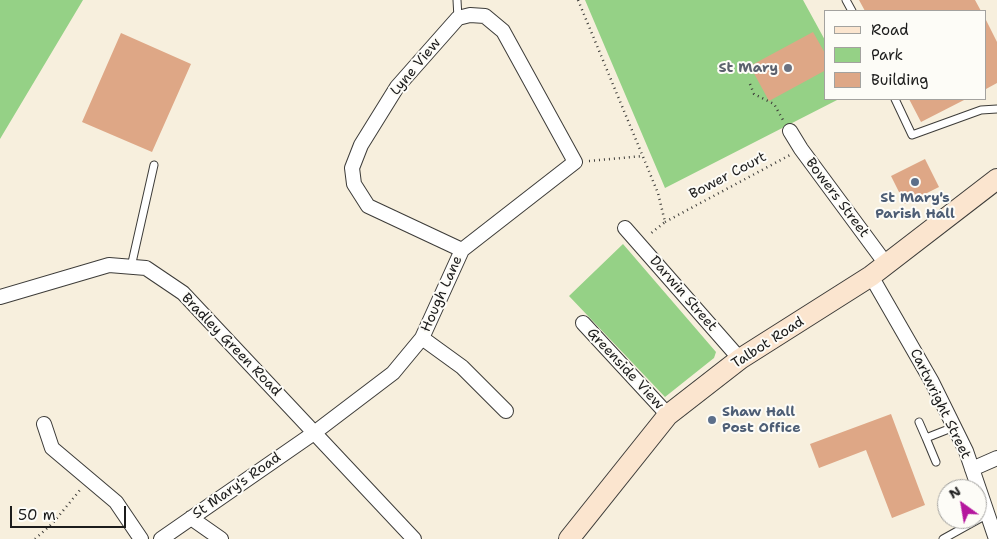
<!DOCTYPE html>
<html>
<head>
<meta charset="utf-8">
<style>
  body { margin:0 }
  #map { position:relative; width:997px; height:539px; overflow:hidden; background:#f7efdd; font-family:"Shantell Sans",sans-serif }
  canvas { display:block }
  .legend { position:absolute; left:824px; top:10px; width:162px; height:90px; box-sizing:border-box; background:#fdfcf7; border:1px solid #a3a29f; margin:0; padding:6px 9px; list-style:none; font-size:15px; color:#1c1c1c }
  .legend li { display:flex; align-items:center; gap:10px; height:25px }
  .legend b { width:25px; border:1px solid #a3a29f }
  .north { position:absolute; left:937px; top:479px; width:50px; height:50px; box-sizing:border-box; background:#fdfcf7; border:1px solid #a3a29f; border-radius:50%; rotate:328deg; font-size:14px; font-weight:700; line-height:20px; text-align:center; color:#1c1c1c }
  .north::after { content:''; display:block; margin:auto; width:18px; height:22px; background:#b5179e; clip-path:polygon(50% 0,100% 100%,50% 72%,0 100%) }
  .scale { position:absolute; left:10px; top:506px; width:116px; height:22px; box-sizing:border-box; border:2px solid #1c1c1c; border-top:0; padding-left:6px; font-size:15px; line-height:18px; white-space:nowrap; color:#1c1c1c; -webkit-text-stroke:4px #fdfcf7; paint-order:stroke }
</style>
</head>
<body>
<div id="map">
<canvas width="997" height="539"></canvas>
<ul class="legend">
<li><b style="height:6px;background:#fbe5cf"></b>Road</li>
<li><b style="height:14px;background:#95d186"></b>Park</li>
<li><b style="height:14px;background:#dea786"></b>Building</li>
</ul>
<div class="north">N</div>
<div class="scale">50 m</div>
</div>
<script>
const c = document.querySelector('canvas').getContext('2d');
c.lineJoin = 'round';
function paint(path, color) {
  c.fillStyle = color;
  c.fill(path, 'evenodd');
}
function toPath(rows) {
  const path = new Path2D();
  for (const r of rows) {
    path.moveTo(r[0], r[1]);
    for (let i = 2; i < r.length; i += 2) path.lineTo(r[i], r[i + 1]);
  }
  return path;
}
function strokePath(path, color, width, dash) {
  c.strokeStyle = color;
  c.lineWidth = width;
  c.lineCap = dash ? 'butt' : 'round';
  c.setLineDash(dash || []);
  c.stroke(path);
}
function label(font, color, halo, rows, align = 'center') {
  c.font = font + ' "Shantell Sans",sans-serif';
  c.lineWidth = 4;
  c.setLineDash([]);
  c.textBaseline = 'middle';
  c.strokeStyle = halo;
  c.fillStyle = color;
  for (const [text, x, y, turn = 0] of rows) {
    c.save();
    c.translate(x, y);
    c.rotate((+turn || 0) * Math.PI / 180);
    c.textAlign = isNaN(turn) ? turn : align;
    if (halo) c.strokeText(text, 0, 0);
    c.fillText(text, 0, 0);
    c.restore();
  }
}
const green = toPath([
  [0,0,83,0,0,139],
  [585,0,803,0,826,42,826,99,839,99,665,188],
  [623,244,716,352,714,358,665,397,569,296]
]);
const building = toPath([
  [859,0,975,0,981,11,865,11],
  [986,20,997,42,997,83,986,89],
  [813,32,826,55,826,70,769,101,750,66],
  [121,33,191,64,152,152,82,122],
  [909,99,966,99,921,122],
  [925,159,939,187,905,204,891,176],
  [891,414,925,505,892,518,866,450,819,468,810,444]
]);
const path = toPath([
  [578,0,658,193,665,222,650,234],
  [750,84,754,94,774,104,783,120],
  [589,161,643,156],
  [665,222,790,155],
  [35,539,53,523,80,490]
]);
const lane = toPath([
  [457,0,458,18],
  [846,0,852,11],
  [895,99,912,135,981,110,997,109],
  [131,267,154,165],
  [919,422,926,438,954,427],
  [926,438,936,462],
  [943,539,988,514]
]);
const street = toPath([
  [790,131,801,149,886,264],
  [625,228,740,359],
  [871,276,932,382,966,451,996,539],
  [0,297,109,265,146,268,183,293,414,539],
  [583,323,668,415],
  [422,338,462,367,506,411],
  [44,424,52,448,116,502,141,539],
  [972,469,997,458],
  [191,518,221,539],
  [161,539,314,433,393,373,422,338,462,250,575,162,503,31,485,16,470,15,458,18,397,87,361,145,352,168,354,184,368,206,462,250]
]);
const secondary = toPath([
  [569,539,668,415,740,359,871,276,997,179]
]);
const markers = [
  [788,68,5,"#6b7280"],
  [915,182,5,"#5c6f8a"],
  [712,420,5,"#5c6f8a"]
];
const streetNames = [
  ["Lyne View",416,67,-50],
  ["Bower Court",728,176,-28],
  ["Bowers Street",837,198,53],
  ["Hough Lane",442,294,-66],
  ["Darwin Street",683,294,49],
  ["Talbot Road",768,343,-33],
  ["Bradley Green Road",231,345,46],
  ["Greenside View",625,369,47],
  ["Cartwright Street",940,404,64],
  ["St Mary's Road",237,486,-35]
];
const worshipNames = [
  ["St Mary",778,68]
];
const serviceNames = [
  ["St Mary's",915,198],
  ["Parish Hall",915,214],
  ["Shaw Hall",722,412,"left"],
  ["Post Office",722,428,"left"]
];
paint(green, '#95d186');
paint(building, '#dea786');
strokePath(lane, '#3d3c39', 9);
strokePath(street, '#3d3c39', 16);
strokePath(secondary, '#3d3c39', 22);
strokePath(path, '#3d3c39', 2.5, [1, 4]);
strokePath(lane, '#fff', 7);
strokePath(street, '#fff', 14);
strokePath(secondary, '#fbe5cf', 20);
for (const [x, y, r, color] of markers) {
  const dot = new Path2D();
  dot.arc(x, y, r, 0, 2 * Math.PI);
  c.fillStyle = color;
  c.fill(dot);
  strokePath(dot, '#fdfcf7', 2);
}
label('14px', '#1c1c1c', '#fdfcf7', streetNames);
label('bold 14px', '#5b616d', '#fdfcf7', worshipNames, 'right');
label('bold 14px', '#4e5e75', '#fdfcf7', serviceNames);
</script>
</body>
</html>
